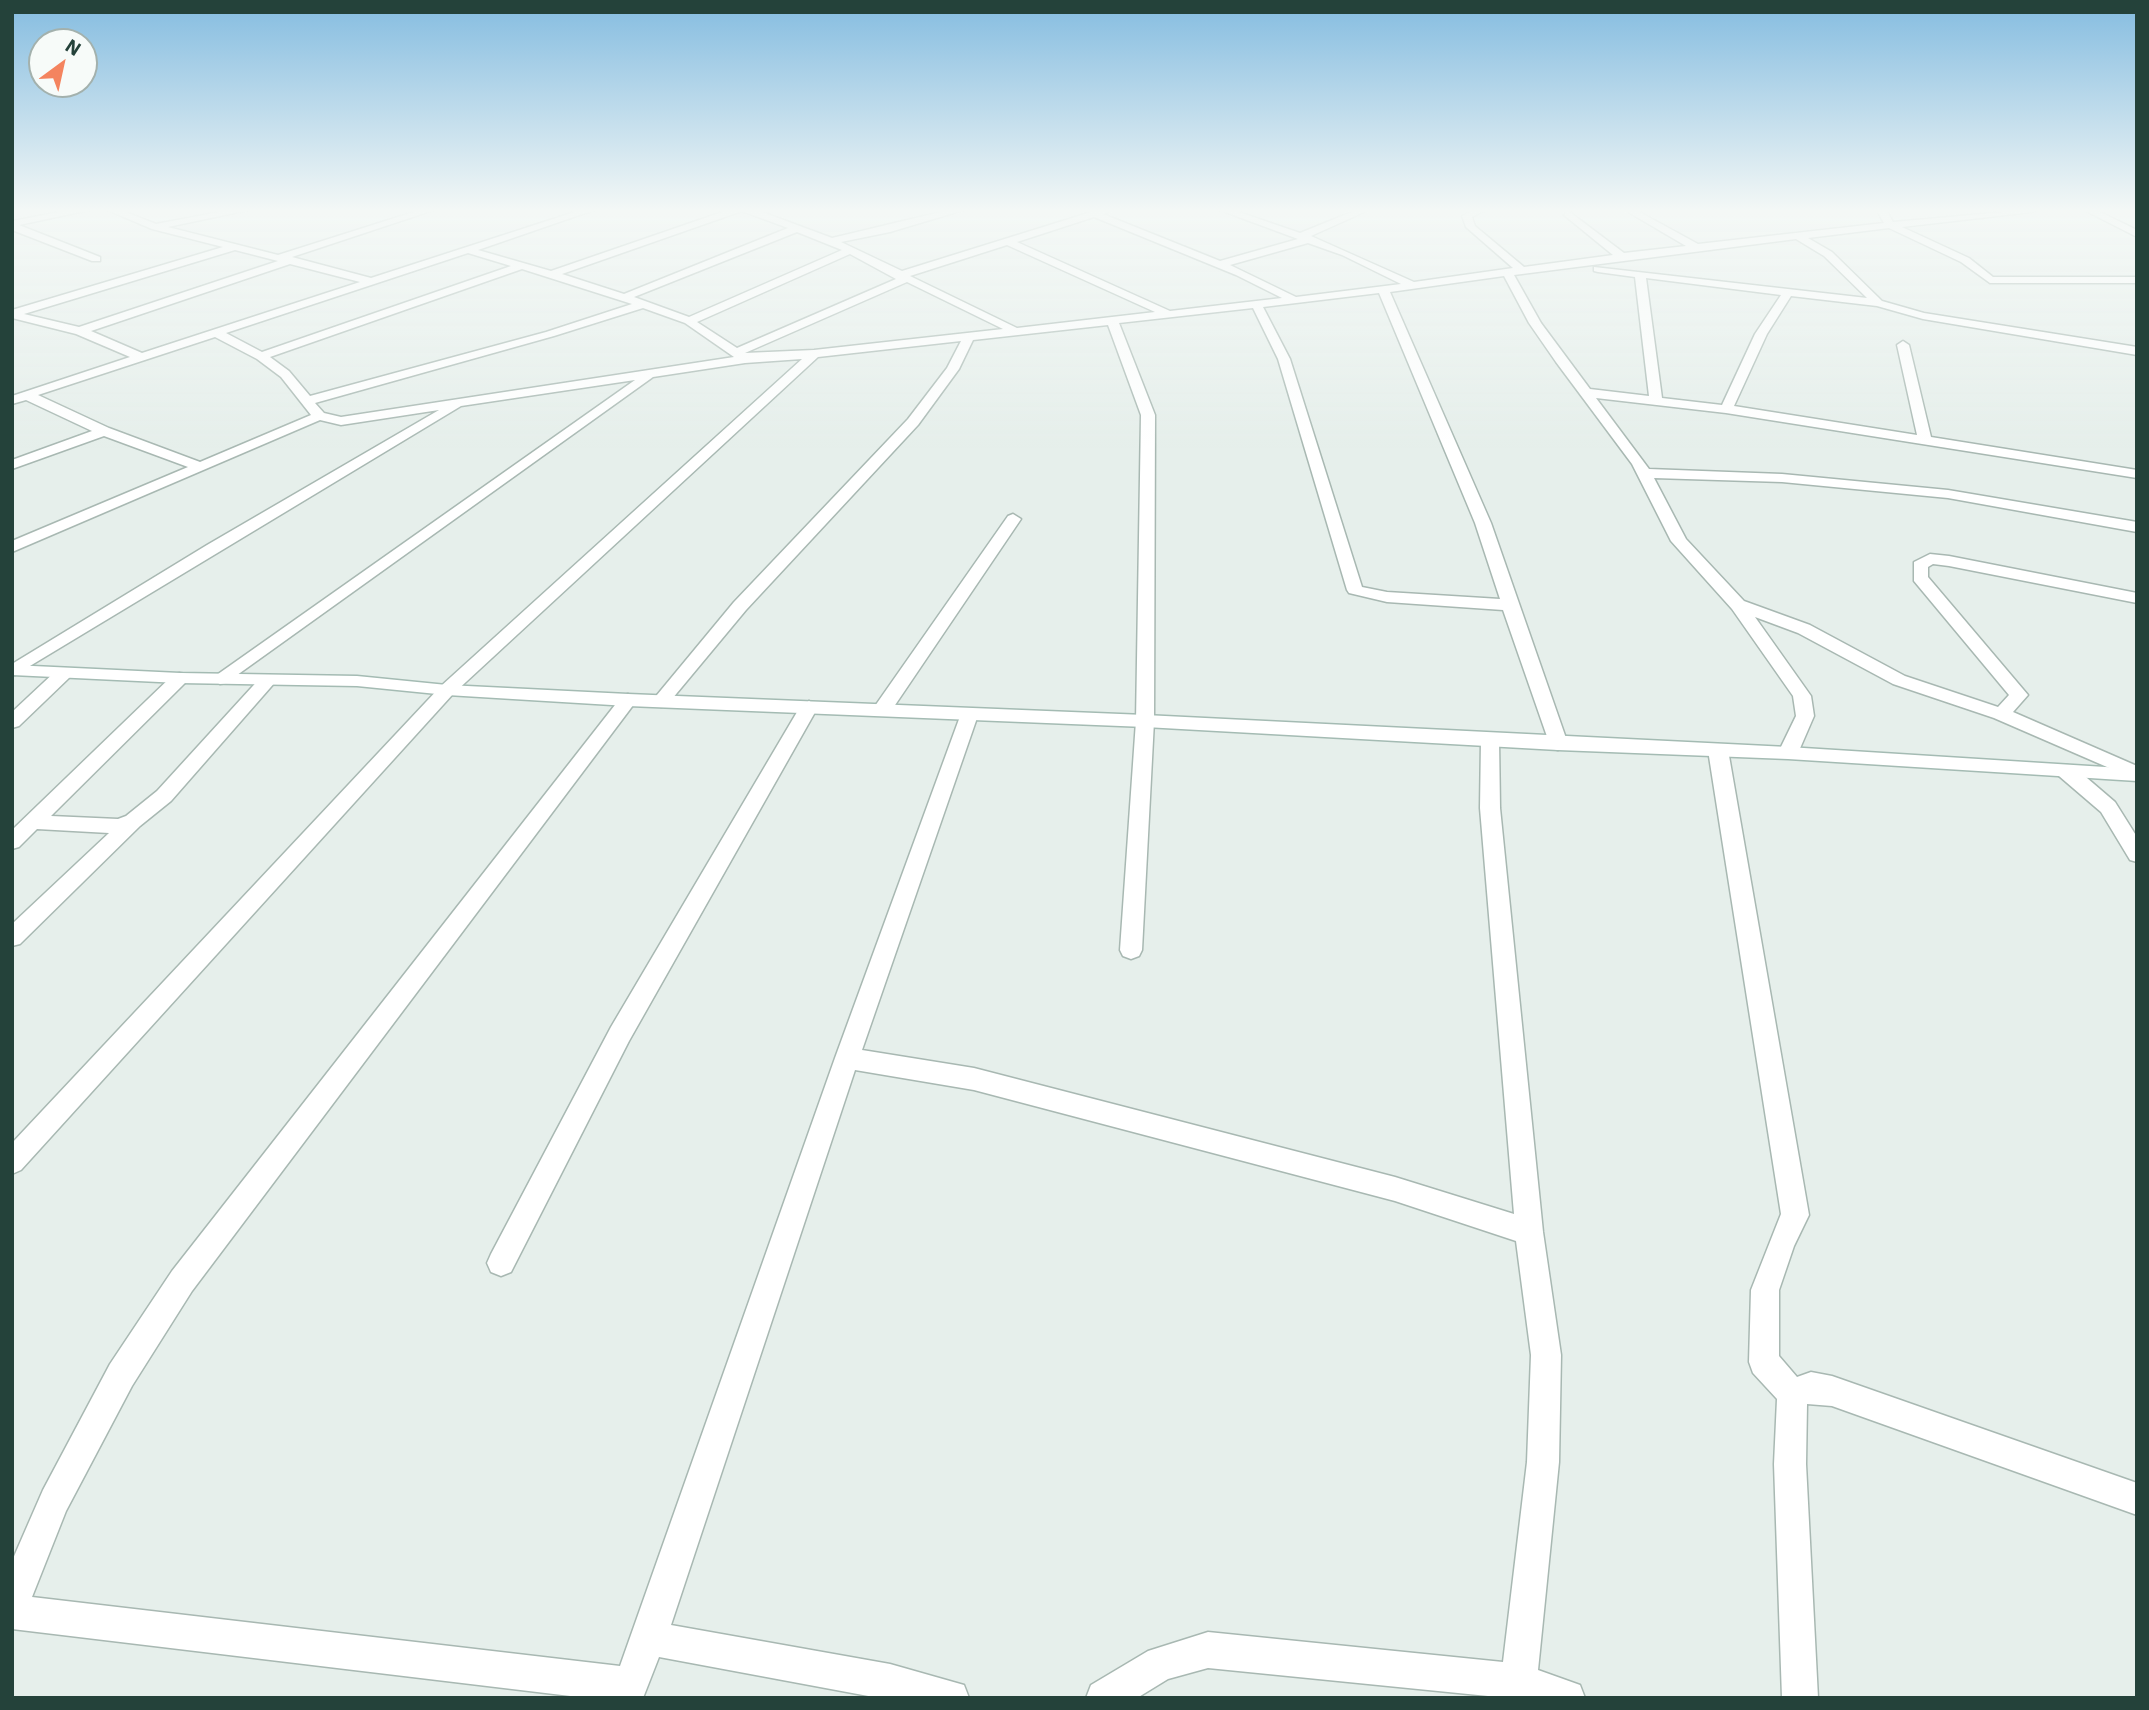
<!DOCTYPE html>
<html>
<head>
<meta charset="utf-8">
<style>
  body { margin:0 }
  #map { position:relative; width:2149px; height:1710px; overflow:hidden; background:#e6efeb; font-family:"IBM Plex Sans",sans-serif }
  canvas { display:block }
  .frame { position:absolute; inset:0; border:14px solid #24423a; pointer-events:none }
  .north { position:absolute; left:28px; top:28px; width:70px; height:70px; box-sizing:border-box; background:#f7fbf9; border:2px solid #a3b1ad; border-radius:50%; rotate:33deg; font-size:19px; font-weight:700; line-height:28px; text-align:center; color:#24423a }
  .north::after { content:''; display:block; margin:auto; width:24px; height:32px; background:#f4845f; clip-path:polygon(50% 0,100% 100%,50% 72%,0 100%) }
</style>
</head>
<body>
<div id="map">
<canvas width="2149" height="1710"></canvas>
<div class="frame"></div>
<div class="north">N</div>
</div>
<script>
const c = document.querySelector('canvas').getContext('2d');
c.lineJoin = 'round';
function toPath(rows) {
  const path = new Path2D();
  for (const r of rows) {
    path.moveTo(r[0], r[1]);
    for (let i = 2; i < r.length; i += 2) path.lineTo(r[i], r[i + 1]);
  }
  return path;
}
function strokePath(path, color, width, dash) {
  c.strokeStyle = color;
  c.lineWidth = width;
  c.lineCap = dash ? 'butt' : 'round';
  c.setLineDash(dash || []);
  c.stroke(path);
}
function paint(path, color) {
  c.fillStyle = color;
  c.fill(path, 'evenodd');
}
const street = toPath([
  [76,209,94,209,19,225,100,257,100,261,92,261,12,230,12,221,76,209],
  [105,209,118,209,156,224,235,209,253,209,168,227,278,255,423,209,437,209,292,257,371,278,584,209,597,209,478,250,551,271,731,209,754,209,832,238,953,209,967,209,890,232,841,242,902,271,1101,209,1115,209,1103,214,1220,261,1298,239,1217,209,1230,209,1300,233,1359,209,1371,209,1311,236,1414,282,1513,268,1466,227,1462,216,1476,209,1488,209,1472,217,1475,226,1524,267,1613,255,1564,215,1567,210,1624,253,1686,246,1623,209,1634,209,1698,244,1884,223,1876,209,1886,209,1893,222,2037,209,2032,212,1902,227,1969,258,1993,277,2137,277,2137,283,1990,283,1961,262,1889,228,1808,238,1832,252,1882,301,1924,313,2137,347,2137,355,1923,319,1877,306,1791,296,1767,334,1734,406,1917,435,1897,345,1903,341,1909,345,1931,437,2137,470,2137,478,1726,413,1596,398,1649,469,1782,474,1948,490,2137,522,2137,532,1948,498,1782,482,1654,478,1686,539,1744,601,1810,625,1905,676,1998,707,2009,695,1914,581,1914,562,1930,554,1949,556,2137,593,2137,603,1949,566,1933,564,1928,567,1928,577,2028,695,2013,712,2137,766,2137,780,1994,718,1893,684,1798,633,1755,617,1811,696,1814,716,1798,753,1795,757,1781,757,1778,753,1796,716,1793,696,1732,609,1671,541,1632,464,1556,362,1529,323,1504,276,1390,292,1491,523,1568,744,1558,750,1551,748,1503,610,1387,602,1349,593,1347,590,1278,359,1253,308,1119,323,1155,415,1154,721,1142,950,1139,956,1131,959,1123,956,1120,950,1136,721,1141,415,1108,325,973,340,959,369,918,425,746,610,667,705,661,707,652,701,734,602,908,419,947,368,961,341,818,357,453,694,21,1170,12,1174,12,1143,441,686,802,359,745,363,653,377,226,683,220,684,211,679,635,380,461,406,15,675,12,675,12,664,207,545,439,410,341,425,320,420,12,552,12,541,188,467,104,436,12,469,12,460,92,431,26,400,12,404,12,396,130,357,76,334,12,318,12,310,223,247,152,229,105,209],
  [742,211,788,228,624,294,562,274,742,211],
  [1094,217,1236,275,1282,298,1170,311,1017,242,1094,217],
  [797,232,842,250,689,317,634,297,797,232],
  [1796,239,1824,256,1867,298,1594,267,1594,271,1598,272,1635,277,1649,396,1590,389,1541,323,1514,275,1796,239],
  [1308,243,1342,255,1401,284,1296,297,1230,265,1308,243],
  [1007,245,1155,312,1017,328,910,276,1007,245],
  [235,250,278,261,79,327,24,314,235,250],
  [468,253,511,266,262,352,226,333,468,253],
  [850,254,896,279,737,348,697,322,850,254],
  [290,264,360,282,142,353,91,331,290,264],
  [522,269,632,304,546,332,310,396,289,371,270,357,522,269],
  [1646,278,1781,295,1755,334,1722,405,1662,398,1646,278],
  [907,282,1003,329,814,350,745,353,907,282],
  [1379,293,1475,523,1500,599,1387,592,1362,587,1290,359,1263,307,1379,293],
  [643,308,685,323,734,357,341,417,324,413,315,403,554,336,643,308],
  [215,337,257,359,281,377,311,415,200,462,109,428,38,395,215,337],
  [2082,209,2094,209,2137,230,2137,237,2082,209],
  [1013,514,1021,519,889,714,875,714,873,710,875,706,1008,516,1013,514],
  [64,668,70,669,73,673,70,677,19,726,12,728,12,712,58,669,64,668],
  [180,673,186,674,189,678,186,682,51,816,118,819,126,816,157,791,262,676,268,675,277,680,171,801,140,826,20,944,12,946,12,924,109,833,37,829,19,847,12,849,12,830,174,674,180,673],
  [628,694,637,700,634,704,192,1291,132,1386,66,1511,32,1597,620,1666,835,1058,962,711,969,709,978,715,862,1050,974,1068,1395,1177,1514,1214,1480,808,1481,740,1490,734,1499,740,1500,808,1543,1232,1561,1355,1559,1462,1538,1670,1580,1685,1585,1698,1508,1698,1208,1668,1168,1679,1137,1698,1086,1698,1091,1685,1148,1651,1208,1632,1503,1662,1527,1462,1531,1355,1516,1241,1395,1201,974,1090,855,1070,671,1625,890,1664,964,1685,969,1698,879,1698,659,1657,643,1698,587,1698,12,1629,12,1561,43,1490,110,1364,172,1271,622,696,628,694],
  [809,701,818,707,629,1041,511,1272,501,1276,491,1272,487,1263,491,1254,611,1027,800,707,809,701],
  [1718,744,1728,750,1809,1215,1794,1246,1779,1290,1779,1356,1797,1377,1811,1372,1832,1376,2137,1483,2137,1515,1832,1406,1807,1404,1806,1464,1818,1698,1782,1698,1774,1464,1777,1399,1753,1373,1749,1362,1751,1290,1781,1214,1708,750,1718,744],
  [2066,765,2073,766,2115,802,2137,837,2137,862,2130,860,2101,812,2059,776,2056,771,2066,765]
]);
const secondary = toPath([
  [12,665,180,673,357,676,447,685,628,694,1145,715,1788,747,2137,769,2137,781,1788,759,1558,750,1145,727,628,706,447,695,357,686,180,683,12,675,12,665]
]);
strokePath(street, '#a8b8b2', 3);
strokePath(secondary, '#a4bbb3', 3);
paint(street, '#fff');
paint(secondary, '#fff');
const sky = c.createLinearGradient(0, 0, 0, 448);
sky.addColorStop(0, '#84bce0');
sky.addColorStop(0.47, '#f4f8f6');
sky.addColorStop(1, '#f4f8f600');
c.fillStyle = sky;
c.fillRect(0, 0, 2149, 448);
</script>
</body>
</html>
